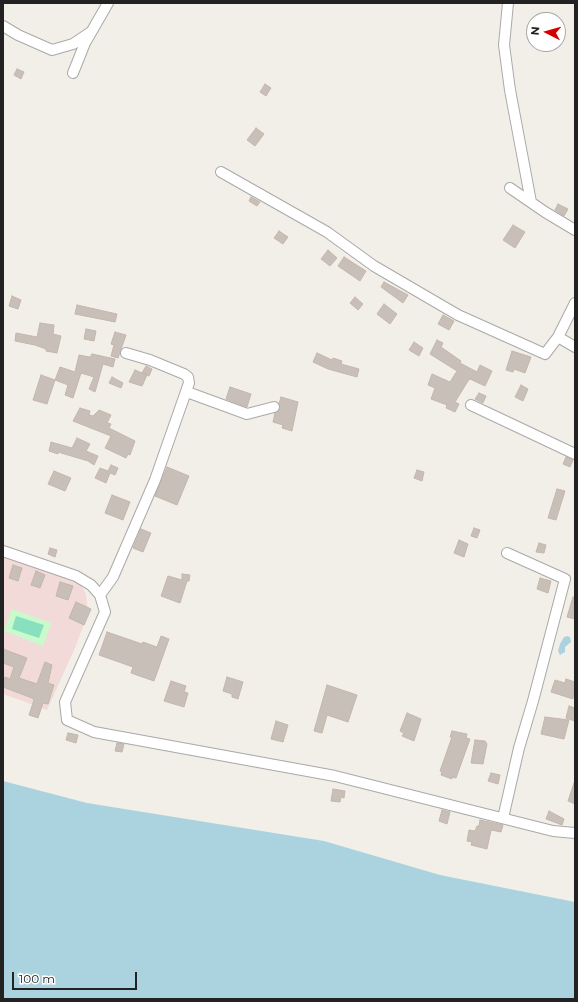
<!DOCTYPE html>
<html>
<head>
<meta charset="utf-8">
<style>
  body { margin:0 }
  #map { position:relative; width:578px; height:1002px; overflow:hidden; background:#f2efe9; font-family:Montserrat,sans-serif }
  canvas { display:block }
  .frame { position:absolute; inset:0; border:4px solid #222; pointer-events:none }
  .north { position:absolute; left:526px; top:12px; width:40px; height:40px; box-sizing:border-box; background:#fff; border:1px solid #a7a7a7; border-radius:50%; rotate:276deg; font-size:11px; font-weight:700; line-height:16px; text-align:center; color:#222 }
  .north::after { content:''; display:block; margin:auto; width:14px; height:18px; background:#d40000; clip-path:polygon(50% 0,100% 100%,50% 72%,0 100%) }
  .scale { position:absolute; left:12px; top:972px; width:125px; height:18px; box-sizing:border-box; border:2px solid #222; border-top:0; padding-left:5px; font-size:12px; line-height:14px; white-space:nowrap; color:#222; -webkit-text-stroke:3px #fff; paint-order:stroke }
</style>
</head>
<body>
<div id="map">
<canvas width="578" height="1002"></canvas>
<div class="frame"></div>
<div class="north">N</div>
<div class="scale">100 m</div>
</div>
<script>
const c = document.querySelector('canvas').getContext('2d');
c.lineJoin = 'round';
function paint(path, color) {
  c.fillStyle = color;
  c.fill(path, 'evenodd');
}
function toPath(rows) {
  const path = new Path2D();
  for (const r of rows) {
    path.moveTo(r[0], r[1]);
    for (let i = 2; i < r.length; i += 2) path.lineTo(r[i], r[i + 1]);
  }
  return path;
}
function strokePath(path, color, width, dash) {
  c.strokeStyle = color;
  c.lineWidth = width;
  c.lineCap = dash ? 'butt' : 'round';
  c.setLineDash(dash || []);
  c.stroke(path);
}
const commercial = toPath([
  [3,551,45,571,76,576,86,594,88,613,75,648,47,710,3,694]
]);
const park = toPath([
  [12,609,51,623,43,646,4,631]
]);
const pitch = toPath([
  [16,616,44,625,39,638,12,629]
]);
const water = toPath([
  [567,636,570,637,571,642,565,647,565,652,560,655,558,651,560,644,564,637],
  [3,781,87,803,324,841,440,875,575,902,575,999,3,999]
]);
const building = toPath([
  [17,69,24,72,21,79,14,75,17,69],
  [265,84,271,88,266,96,260,92,265,84],
  [256,128,264,134,255,146,247,140,256,128],
  [251,197,260,202,257,206,249,201,251,197],
  [558,204,568,209,564,216,555,210,558,204],
  [513,225,525,232,515,248,503,240,513,225],
  [279,231,288,237,283,244,274,238,279,231],
  [328,250,337,258,330,266,321,259,328,250],
  [344,257,366,271,360,281,338,266,344,257],
  [384,282,408,295,403,303,381,287,384,282],
  [12,296,21,300,18,309,9,306,12,296],
  [355,297,363,304,358,310,350,303,355,297],
  [384,304,397,314,390,324,377,314,384,304],
  [77,305,117,314,115,322,75,314,77,305],
  [443,315,454,321,449,330,438,324,443,315],
  [40,323,54,325,53,334,61,336,57,353,46,351,46,349,35,345,15,341,16,333,37,337,40,323],
  [86,329,96,331,94,341,84,339,86,329],
  [115,332,126,335,118,358,111,356,114,345,111,344,115,332],
  [437,340,443,343,441,347,461,361,460,363,477,372,480,365,492,371,485,386,470,379,468,381,455,402,459,404,455,412,446,408,447,405,431,399,435,388,428,385,432,374,450,382,457,371,430,354,437,340],
  [414,342,423,348,419,356,409,350,414,342],
  [512,351,531,357,525,373,514,369,513,372,506,370,512,351],
  [317,353,332,360,333,358,342,361,341,364,359,369,357,377,328,369,313,362,317,353],
  [92,354,115,359,113,367,103,364,95,392,89,389,94,377,81,373,73,398,65,395,68,385,55,380,60,367,75,372,79,355,90,357,92,354],
  [146,366,152,369,149,376,142,373,146,366],
  [135,370,147,375,142,386,129,382,135,370],
  [41,375,55,380,47,404,33,400,41,375],
  [112,377,123,383,121,388,109,383,112,377],
  [521,385,528,389,523,401,515,397,521,385],
  [230,387,251,394,247,407,226,399,230,387],
  [479,393,486,396,483,403,475,399,479,393],
  [281,397,298,402,292,431,282,428,283,425,273,422,275,413,280,409,279,404,281,397],
  [80,408,90,411,89,415,93,416,99,410,111,415,107,423,111,424,109,428,135,441,130,455,128,454,126,458,105,448,111,436,73,421,80,408],
  [77,438,90,444,86,451,98,456,94,465,88,461,58,452,58,454,49,451,51,442,72,448,77,438],
  [566,457,573,460,570,467,563,464,566,457],
  [111,465,118,468,115,475,110,473,106,483,95,478,100,468,108,471,111,465],
  [167,467,189,476,177,505,155,496,167,467],
  [417,470,424,472,422,481,414,478,417,470],
  [54,471,71,478,65,491,48,484,54,471],
  [557,489,565,491,556,520,548,518,557,489],
  [112,495,130,502,123,520,105,513,112,495],
  [474,528,480,530,477,538,471,536,474,528],
  [141,529,151,533,143,552,133,548,141,529],
  [459,540,468,544,464,557,454,553,459,540],
  [539,543,546,545,544,553,536,552,539,543],
  [50,548,57,550,55,557,48,554,50,548],
  [13,565,22,568,18,581,9,578,13,565],
  [36,571,45,575,40,588,31,585,36,571],
  [182,574,190,575,189,581,187,581,180,603,161,596,168,576,182,580,182,574],
  [540,578,551,581,548,593,537,589,540,578],
  [60,582,73,586,68,600,56,596,60,582],
  [573,597,575,597,575,619,567,617,573,597],
  [76,602,91,609,84,625,69,618,76,602],
  [107,632,142,644,143,642,157,647,161,636,169,639,154,681,131,673,133,667,99,655,107,632],
  [3,649,27,658,19,678,37,684,45,662,52,665,48,683,54,685,48,704,43,703,38,718,29,715,34,700,32,698,3,687,5,677,10,679,14,667,3,663,3,649],
  [227,677,243,682,238,699,232,697,232,694,223,691,227,677],
  [566,679,575,682,573,699,551,692,555,680,565,683,566,679],
  [171,681,186,686,184,692,188,693,184,707,164,701,171,681],
  [327,685,357,695,348,722,327,715,322,733,314,731,327,685],
  [569,706,575,708,575,721,566,718,569,706],
  [407,713,421,719,414,741,402,736,404,733,400,731,407,713],
  [545,717,569,720,564,739,541,734,545,717],
  [276,721,288,725,283,742,271,739,276,721],
  [452,731,467,734,466,738,470,739,456,778,452,777,452,779,441,775,442,772,440,771,452,737,450,737,452,731],
  [68,733,78,735,76,743,66,740,68,733],
  [475,740,485,741,487,744,483,764,471,763,475,740],
  [117,743,124,744,122,752,115,751,117,743],
  [491,773,500,775,498,784,488,781,491,773],
  [574,783,575,783,575,804,568,801,574,783],
  [333,789,345,791,344,798,341,797,340,802,331,801,333,789],
  [442,810,450,812,447,824,439,821,442,810],
  [549,811,564,819,562,825,546,819,549,811],
  [480,820,503,825,501,832,491,830,487,849,471,845,472,842,467,841,469,830,475,831,477,826,479,826,480,820]
]);
const minor = toPath([
  [508,3,504,45,510,90,531,202],
  [3,26,18,35,52,50,73,44,91,32],
  [73,73,85,43,108,3],
  [221,172,327,232,374,266,458,315,545,354,558,337],
  [510,188,545,212,575,230],
  [575,303,558,337,575,347],
  [187,392,247,414,274,407],
  [471,405,575,454],
  [3,551,76,576,91,585,100,595,105,612,65,702,67,720,94,732,335,776,553,831,575,833],
  [100,595,113,577,155,480,189,383,188,377,184,374,150,360,126,353],
  [503,818,519,748,533,701,565,579,507,553]
]);
paint(commercial, '#f2dad9');
paint(park, '#c8facc');
paint(pitch, '#88e0be');
paint(water, '#aad3df');
paint(building, '#c7bfb8');
strokePath(building, '#c4b6ab', 1);
strokePath(minor, '#a9a9a9', 12);
strokePath(minor, '#fff', 10);
</script>
</body>
</html>
